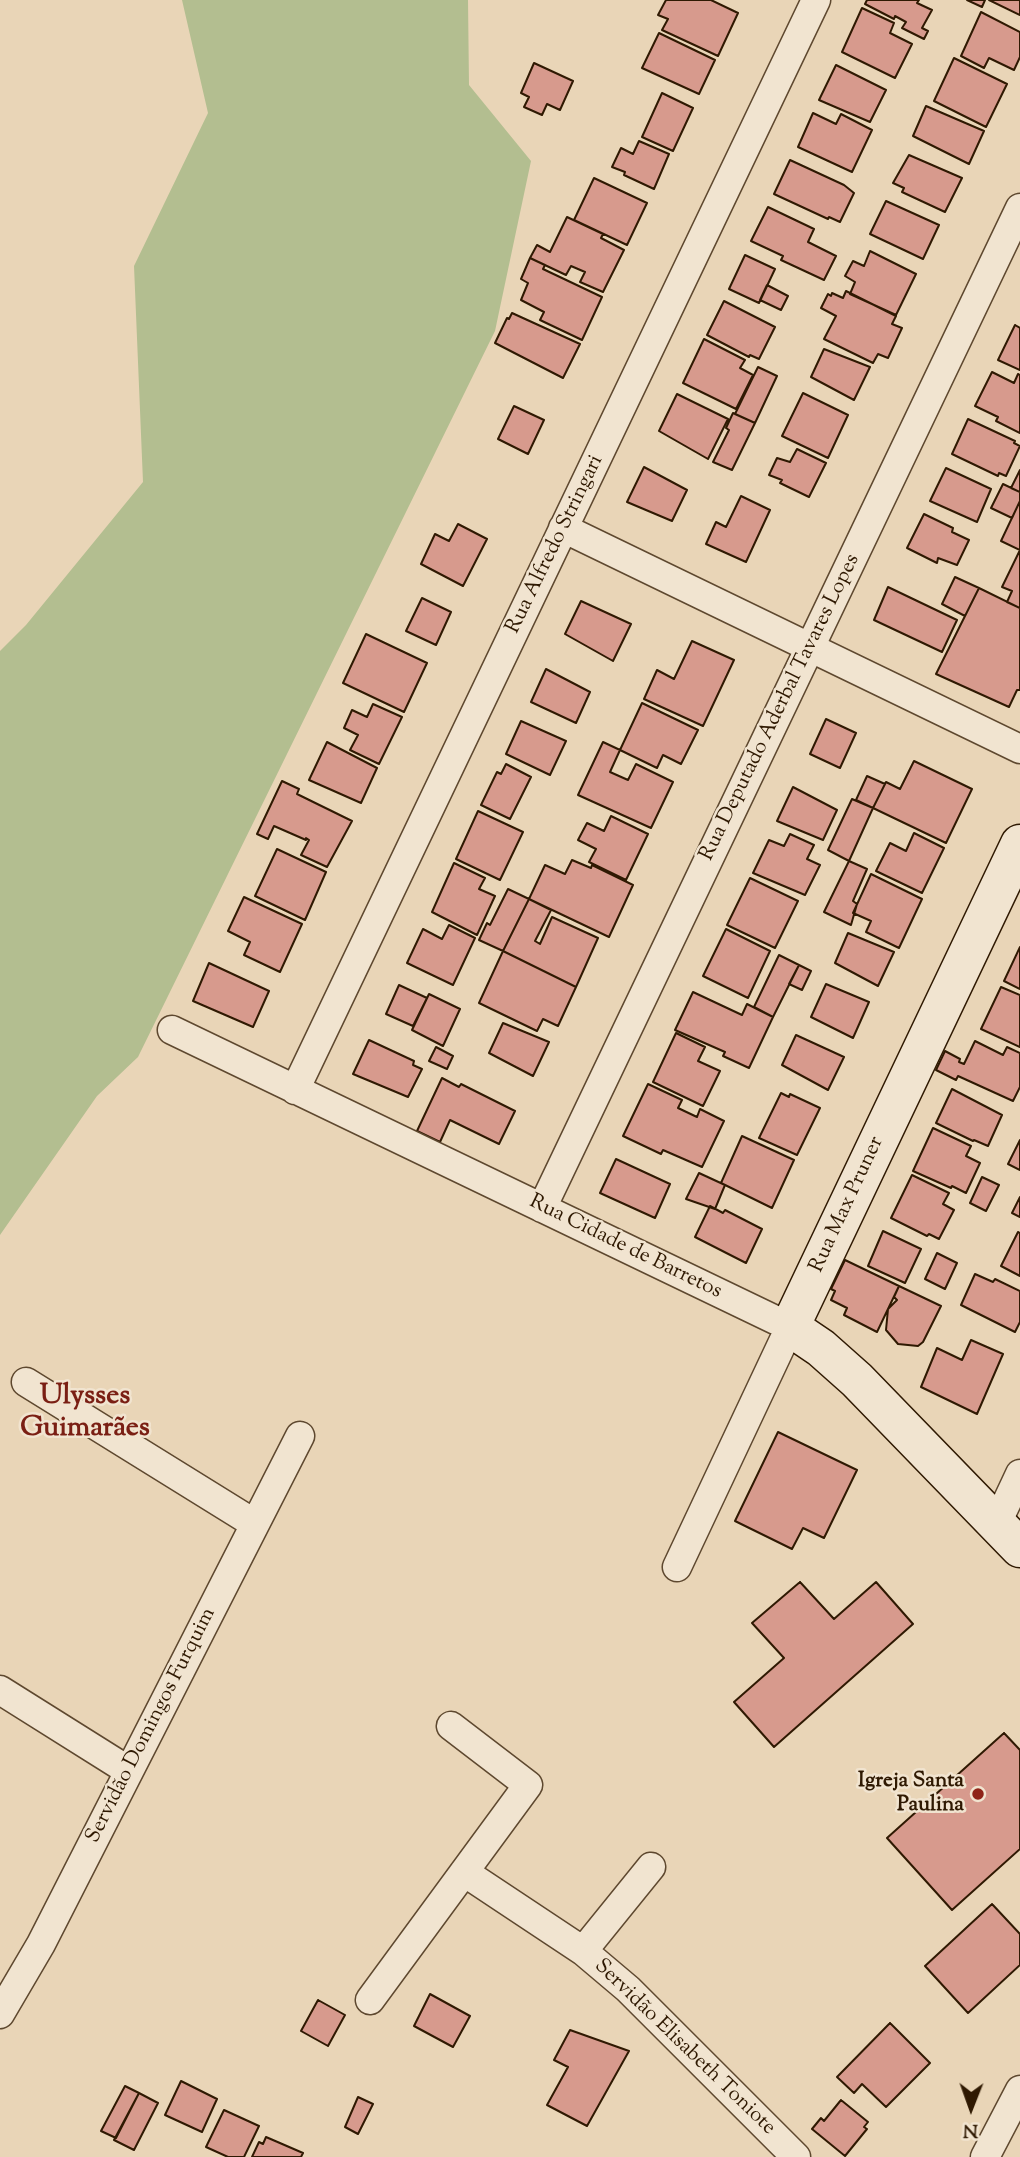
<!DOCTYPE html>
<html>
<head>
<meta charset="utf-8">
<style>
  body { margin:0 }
  #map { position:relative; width:1020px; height:2157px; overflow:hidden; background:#e9d5b7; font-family:"Sorts Mill Goudy",serif }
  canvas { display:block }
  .north { position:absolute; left:936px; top:2073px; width:70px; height:70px; -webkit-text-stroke:5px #f1e4d0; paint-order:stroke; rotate:181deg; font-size:19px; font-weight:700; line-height:28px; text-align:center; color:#2f1902 }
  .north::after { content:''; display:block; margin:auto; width:24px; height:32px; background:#2f1902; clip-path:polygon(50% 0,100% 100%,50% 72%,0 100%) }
</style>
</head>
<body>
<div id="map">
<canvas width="1020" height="2157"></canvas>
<div class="north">N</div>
</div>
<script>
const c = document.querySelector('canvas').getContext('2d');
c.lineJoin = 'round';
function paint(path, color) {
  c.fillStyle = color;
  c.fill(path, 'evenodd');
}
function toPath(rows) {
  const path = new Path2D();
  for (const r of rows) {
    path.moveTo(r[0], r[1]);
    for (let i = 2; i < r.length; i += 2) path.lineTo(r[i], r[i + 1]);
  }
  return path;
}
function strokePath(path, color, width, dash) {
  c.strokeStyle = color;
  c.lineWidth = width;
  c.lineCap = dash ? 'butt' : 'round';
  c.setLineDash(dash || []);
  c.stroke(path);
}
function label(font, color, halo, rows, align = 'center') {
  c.font = font + ' "Sorts Mill Goudy",serif';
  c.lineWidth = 5;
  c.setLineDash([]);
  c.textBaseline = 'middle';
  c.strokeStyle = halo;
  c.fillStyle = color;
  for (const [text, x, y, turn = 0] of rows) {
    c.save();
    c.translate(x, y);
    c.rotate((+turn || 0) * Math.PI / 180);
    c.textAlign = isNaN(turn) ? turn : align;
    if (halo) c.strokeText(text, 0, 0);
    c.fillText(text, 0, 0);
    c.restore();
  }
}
const green = toPath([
  [182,0,468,0,469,85,531,161,495,331,138,1057,97,1096,0,1235,0,651,26,625,143,482,134,266,208,113]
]);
const building = toPath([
  [666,0,711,0,738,13,718,56,662,30,668,19,658,15,666,0],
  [867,0,919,0,917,3,932,10,922,28,928,31,924,39,902,28,906,22,895,16,894,19,865,4,867,0],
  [967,0,985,0,982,7,967,0],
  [989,0,1020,0,1020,15,989,0],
  [862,8,894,23,890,33,912,44,895,78,842,52,862,8],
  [981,12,1020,32,1020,57,1014,70,989,58,984,68,961,56,981,12],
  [659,33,715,60,699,94,642,68,659,33],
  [954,58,1007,84,986,127,934,101,954,58],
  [534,63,573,81,560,110,547,104,542,115,524,107,529,97,521,93,534,63],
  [836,65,886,90,870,122,819,100,836,65],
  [662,93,693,108,673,151,642,137,662,93],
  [926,106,984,131,969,164,913,136,926,106],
  [813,113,836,124,841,114,872,130,852,172,798,147,813,113],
  [639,141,669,154,654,189,624,175,625,172,612,167,621,148,633,154,639,141],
  [909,155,962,178,945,212,902,192,904,188,893,183,909,155],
  [790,160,844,185,854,193,840,222,829,217,828,219,774,194,790,160],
  [594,178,647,203,627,245,574,220,594,178],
  [886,201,939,225,923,259,870,234,886,201],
  [768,207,814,229,808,242,836,256,824,280,781,260,783,256,751,241,768,207],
  [567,217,603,234,601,238,624,250,603,292,580,282,585,272,571,266,566,275,530,258,537,245,550,252,567,217],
  [870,251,916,274,896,315,850,294,855,282,845,276,853,261,864,266,870,251],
  [745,255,775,269,759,303,729,289,745,255],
  [530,258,545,265,543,269,602,297,582,340,540,320,544,312,521,300,528,283,521,279,530,258],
  [767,285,788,296,781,310,760,300,767,285],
  [846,291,896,316,892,324,902,328,888,358,878,354,873,363,824,339,836,316,821,308,828,294,831,296,832,293,843,298,846,291],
  [724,301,775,327,759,359,750,355,749,357,707,335,724,301],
  [512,313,580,344,563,378,495,343,507,318,509,319,512,313],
  [1015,325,1020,328,1020,370,998,360,1015,325],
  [704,339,745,360,740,368,753,375,736,409,683,383,704,339],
  [824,349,870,367,854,400,811,377,824,349],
  [758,367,777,376,755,423,735,414,758,367],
  [992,372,1014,383,1018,374,1020,375,1020,433,996,421,998,417,975,406,992,372],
  [803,393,848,415,828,458,782,436,803,393],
  [677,394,728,419,708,459,659,431,677,394],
  [514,406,544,420,528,454,498,439,514,406],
  [733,413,755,423,732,470,713,462,729,430,726,428,733,413],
  [968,419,1015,441,1014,443,1020,446,1006,476,999,473,998,476,952,454,968,419],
  [797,449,826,463,809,497,780,483,782,480,769,475,777,458,790,462,797,449],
  [644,467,687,490,672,521,627,502,644,467],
  [946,468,991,489,977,522,930,501,946,468],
  [1020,470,1020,492,1011,488,1020,470],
  [1003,484,1020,492,1020,501,1012,518,991,508,1003,484],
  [741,496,770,510,746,562,706,544,716,522,726,527,741,496],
  [1020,501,1020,550,1001,541,1020,501],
  [924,514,953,528,952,532,969,540,957,565,938,558,937,563,907,548,924,514],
  [458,524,487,539,463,586,421,564,435,534,449,541,458,524],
  [1020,550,1020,608,1007,602,1012,591,1002,587,1020,550],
  [955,577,979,588,965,616,942,604,955,577],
  [888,587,957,620,942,652,874,620,888,587],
  [979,588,1020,608,1020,690,1017,690,1009,707,936,674,979,588],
  [422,598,451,612,436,645,406,631,422,598],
  [581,601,631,624,613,661,565,634,581,601],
  [366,634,427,663,404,712,343,683,366,634],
  [692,641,734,660,703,726,644,699,657,670,674,679,692,641],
  [546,669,590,692,576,723,531,702,546,669],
  [642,703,698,730,681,764,663,755,657,768,620,750,642,703],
  [373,704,402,717,379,764,350,750,358,735,344,728,352,710,367,717,373,704],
  [826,719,856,733,840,768,810,754,826,719],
  [521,721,566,741,550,775,506,754,521,721],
  [327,742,377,768,361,803,309,780,327,742],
  [603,742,620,750,610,772,628,780,636,764,673,782,651,828,578,795,603,742],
  [914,761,972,789,946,843,873,808,886,782,900,789,914,761],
  [506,764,531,777,510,819,481,805,497,772,501,774,506,764],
  [867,776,885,784,873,808,856,800,867,776],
  [282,781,299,789,297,794,352,821,327,867,301,855,309,840,306,838,306,840,274,826,268,839,257,834,282,781],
  [793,787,837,810,823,840,777,821,793,787],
  [852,799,873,808,849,861,828,850,852,799],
  [478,811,523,832,500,880,456,859,478,811],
  [611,816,648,834,626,880,589,862,596,849,578,840,587,823,604,831,611,816],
  [914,833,944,848,922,893,876,871,890,843,906,851,914,833],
  [790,834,814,845,807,859,820,865,805,895,753,873,769,840,784,846,790,834],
  [277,849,326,872,305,920,255,896,277,849],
  [572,860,591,868,592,865,633,885,609,937,529,899,545,865,565,874,572,860],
  [849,861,867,869,853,901,857,904,851,925,824,912,849,861],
  [454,863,485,878,479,889,495,896,477,935,432,912,454,863],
  [871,874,922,899,899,948,866,932,871,921,853,913,871,874],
  [750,878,798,901,775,948,727,925,750,878],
  [508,889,529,899,503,951,479,940,487,923,490,925,508,889],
  [244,897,302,924,280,972,244,955,250,942,228,931,244,897],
  [529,899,551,910,535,941,540,944,552,917,598,938,576,987,503,951,529,899],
  [449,925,475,938,453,985,407,963,423,929,442,939,449,925],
  [726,929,770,951,748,998,703,976,726,929],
  [848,933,894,952,878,986,835,963,848,933],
  [1020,947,1020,989,1004,981,1020,947],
  [503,951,576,987,558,1026,543,1019,537,1031,479,1003,503,951],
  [779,955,799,965,773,1017,754,1007,779,955],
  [209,963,269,991,253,1027,193,1001,209,963],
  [799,965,811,971,802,990,789,984,799,965],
  [826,984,869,1002,853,1038,811,1017,826,984],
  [399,985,427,998,413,1026,386,1014,399,985],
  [1001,987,1020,995,1020,1047,981,1029,1001,987],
  [693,992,742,1015,747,1004,773,1017,749,1068,723,1056,725,1052,675,1030,693,992],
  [429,994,460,1009,443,1046,412,1030,429,994],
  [503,1023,549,1042,533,1076,489,1053,503,1023],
  [676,1033,705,1047,698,1061,720,1071,703,1106,653,1082,676,1033],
  [796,1035,844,1057,828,1090,782,1065,796,1035],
  [369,1040,414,1061,413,1065,422,1069,408,1097,353,1074,369,1040],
  [975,1041,1003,1055,1007,1047,1020,1053,1020,1087,1013,1101,958,1076,956,1080,936,1070,945,1051,960,1059,959,1062,964,1064,975,1041],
  [436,1047,453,1056,447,1069,429,1061,436,1047],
  [442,1078,459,1087,461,1084,515,1111,499,1144,450,1120,440,1142,417,1131,442,1078],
  [648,1084,682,1100,678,1108,697,1117,700,1109,724,1121,702,1167,663,1150,661,1154,623,1136,648,1084],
  [952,1089,1002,1115,988,1146,974,1140,973,1141,936,1123,952,1089],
  [781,1093,789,1097,790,1094,820,1108,797,1155,759,1138,781,1093],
  [933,1128,971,1146,966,1156,980,1163,966,1193,952,1186,951,1188,913,1171,933,1128],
  [742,1136,794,1160,772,1208,721,1183,742,1136],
  [1020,1140,1020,1170,1008,1164,1020,1140],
  [616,1159,670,1184,655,1218,600,1193,616,1159],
  [699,1173,725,1185,715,1209,686,1199,699,1173],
  [912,1175,949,1193,943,1204,954,1210,939,1239,929,1234,927,1236,891,1218,912,1175],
  [982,1177,999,1185,986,1211,970,1203,982,1177],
  [1020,1197,1020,1217,1012,1213,1020,1197],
  [710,1206,723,1213,725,1210,762,1229,746,1263,695,1237,710,1206],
  [883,1231,921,1249,905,1283,868,1266,883,1231],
  [1018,1232,1020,1233,1020,1276,1001,1266,1018,1232],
  [937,1253,957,1263,945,1289,925,1279,937,1253],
  [845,1260,899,1286,877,1332,844,1315,847,1308,831,1300,835,1291,831,1289,845,1260],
  [975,1274,993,1282,995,1279,1020,1291,1020,1322,1015,1332,961,1305,975,1274],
  [899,1286,941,1306,923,1342,918,1346,898,1344,886,1330,888,1309,897,1300,894,1297,899,1286],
  [971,1340,1003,1354,977,1414,921,1387,937,1348,962,1360,971,1340],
  [778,1432,857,1470,824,1538,803,1528,792,1549,735,1521,778,1432],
  [800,1582,834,1619,876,1582,913,1624,774,1747,734,1702,784,1658,752,1623,800,1582],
  [1004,1733,1020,1750,1020,1849,952,1910,887,1838,1004,1733],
  [992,1904,1020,1934,1020,1965,968,2013,925,1966,992,1904],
  [430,1994,470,2016,453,2047,414,2026,430,1994],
  [318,2000,345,2015,328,2046,301,2031,318,2000],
  [890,2023,930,2063,886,2107,862,2084,854,2093,837,2077,890,2023],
  [570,2030,629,2051,587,2126,547,2105,568,2067,554,2060,570,2030],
  [181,2081,217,2099,202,2132,165,2115,181,2081],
  [125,2086,139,2093,116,2138,101,2131,125,2086],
  [139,2093,158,2103,134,2150,114,2140,139,2093],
  [358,2097,373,2104,358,2134,345,2127,358,2097],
  [841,2100,868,2122,864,2127,867,2129,845,2156,812,2129,821,2118,824,2121,841,2100],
  [224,2110,259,2126,244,2157,228,2157,206,2147,224,2110],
  [266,2137,303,2153,301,2157,252,2157,259,2142,263,2144,266,2137]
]);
const street = toPath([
  [563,528,1020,749],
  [172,1030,790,1327,677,1567],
  [295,1090,816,0],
  [542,1208,1020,208],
  [26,1382,255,1524],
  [997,1523,1020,1474],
  [0,1690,129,1771],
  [464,1872,583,1951,628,1989,796,2157],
  [583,1951,651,1867],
  [370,2000,528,1785,451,1726],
  [0,2014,41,1944,300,1436],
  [985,2157,1020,2090]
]);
const secondary = toPath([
  [1020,844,790,1327,821,1348,857,1380,1020,1548]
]);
const markers = [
  [978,1794,7,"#8f2418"]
];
const streetNames = [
  ["Rua Alfredo Stringari",556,545,-64],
  ["Rua Deputado Aderbal Tavares Lopes",781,708,-64],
  ["Rua Max Pruner",848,1205,-65],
  ["Rua Cidade de Barretos",625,1248,26],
  ["Servidão Domingos Furquim",152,1726,-63],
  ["Servidão Elisabeth Toniote",684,2048,44]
];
const poiNames = [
  ["Igreja Santa",964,1782],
  ["Paulina",964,1806]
];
const districtNames = [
  ["Ulysses",85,1398],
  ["Guimarães",85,1430]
];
paint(green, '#b3be90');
paint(building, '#d79a8d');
strokePath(building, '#2f1902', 2);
strokePath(street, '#5e482f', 31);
strokePath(secondary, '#2f1902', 41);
strokePath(street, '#f1e4d0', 28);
strokePath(secondary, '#f1e4d0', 38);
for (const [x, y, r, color] of markers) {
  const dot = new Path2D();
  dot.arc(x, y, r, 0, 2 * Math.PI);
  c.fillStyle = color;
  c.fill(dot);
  strokePath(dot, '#f1e4d0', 2.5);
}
label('21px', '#2f1902', '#f1e4d0', streetNames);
label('bold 21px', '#2f1902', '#f1e4d0', poiNames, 'right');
label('bold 28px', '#7a1f14', '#f1e4d0', districtNames);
</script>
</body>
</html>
